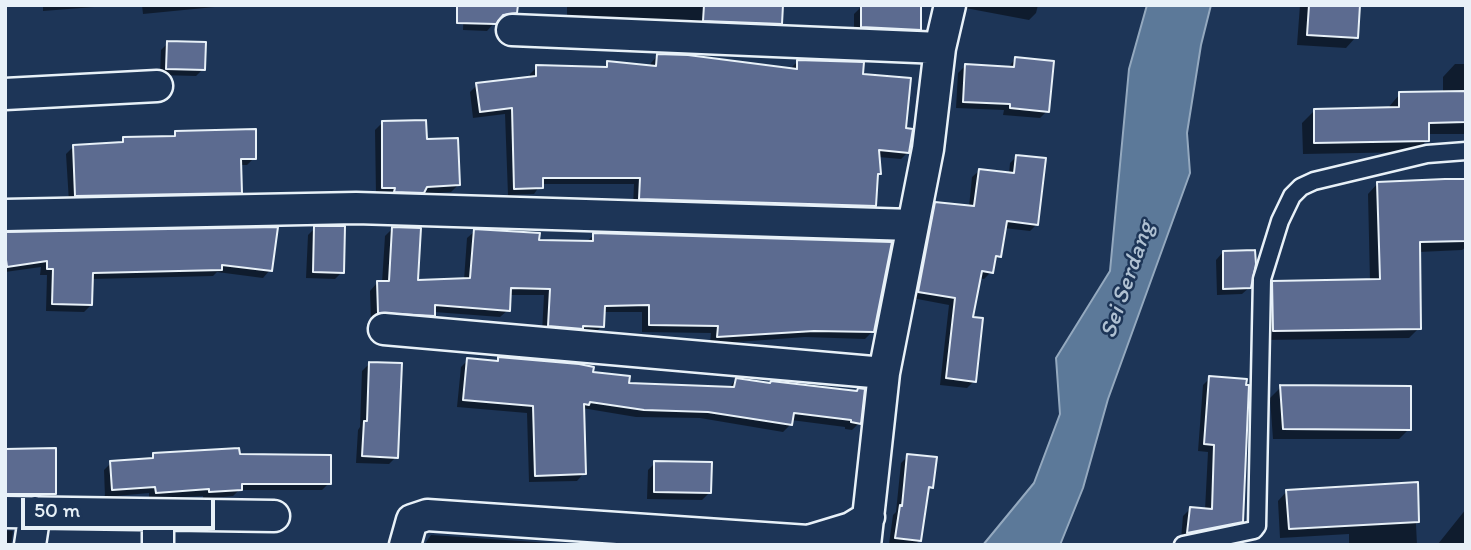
<!DOCTYPE html>
<html>
<head>
<meta charset="utf-8">
<style>
  body { margin:0 }
  #map { position:relative; width:1471px; height:550px; overflow:hidden; background:#1d3557; font-family:Itim,sans-serif }
  canvas { display:block }
  .frame { position:absolute; inset:0; border:7px solid #e8f1f8; pointer-events:none }
  .scale { position:absolute; left:21px; top:498px; width:194px; height:32px; box-sizing:border-box; border:4px solid #e8f1f8; border-top:0; padding-left:9px; font-size:21px; line-height:24px; white-space:nowrap; color:#e8f1f8; -webkit-text-stroke:5px #1d3557; paint-order:stroke }
</style>
</head>
<body>
<div id="map">
<canvas width="1471" height="550"></canvas>
<div class="frame"></div>
<div class="scale">50 m</div>
</div>
<script>
const c = document.querySelector('canvas').getContext('2d');
c.lineJoin = 'round';
function paint(path, color) {
  c.fillStyle = color;
  c.fill(path, 'evenodd');
}
function toPath(rows) {
  const path = new Path2D();
  for (const r of rows) {
    path.moveTo(r[0], r[1]);
    for (let i = 2; i < r.length; i += 2) path.lineTo(r[i], r[i + 1]);
  }
  return path;
}
function strokePath(path, color, width, dash) {
  c.strokeStyle = color;
  c.lineWidth = width;
  c.lineCap = dash ? 'butt' : 'round';
  c.setLineDash(dash || []);
  c.stroke(path);
}
function label(font, color, halo, rows, align = 'center') {
  c.font = font + ' Itim,sans-serif';
  c.lineWidth = 5;
  c.setLineDash([]);
  c.textBaseline = 'middle';
  c.strokeStyle = halo;
  c.fillStyle = color;
  for (const [text, x, y, turn = 0] of rows) {
    c.save();
    c.translate(x, y);
    c.rotate((+turn || 0) * Math.PI / 180);
    c.textAlign = isNaN(turn) ? turn : align;
    if (halo) c.strokeText(text, 0, 0);
    c.fillText(text, 0, 0);
    c.restore();
  }
}
const water = toPath([
  [1147,5,1211,5,1201,45,1187,133,1190,173,1108,399,1083,488,1060,545,983,545,1034,483,1060,414,1056,358,1110,271,1129,69,1147,5]
]);
const shadow = toPath([
  [43,5,120,5,43,11],
  [142,5,235,5,143,14],
  [464,5,516,12,508,19,496,21,487,31,463,30],
  [567,5,846,5,781,6,780,23,773,30,567,22],
  [959,5,1038,5,1036,13,1029,20,960,7],
  [1300,5,1358,5,1356,37,1346,48,1297,45],
  [861,7,919,29,912,36,854,34,854,14],
  [168,43,203,69,196,76,160,75,161,50],
  [658,55,791,68,798,61,861,75,904,130,908,152,901,159,878,157,879,173,876,177,874,206,867,213,633,206,634,184,541,184,534,194,508,195,505,114,473,118,470,92,477,85,529,79,530,74,537,67,603,68,608,63,650,67,651,63],
  [1015,59,1047,111,1040,118,1003,115,1004,110,956,108,958,73,965,66,1008,68],
  [1455,64,1466,64,1466,134,1427,134,1427,140,1415,152,1303,154,1302,123,1315,110,1387,109,1400,94,1443,93,1443,77],
  [383,122,425,141,458,185,451,192,419,194,415,199,376,195,375,130],
  [176,133,254,158,247,165,239,165,240,192,233,199,69,202,66,154,73,147,118,145,124,138,171,138],
  [1017,156,1037,224,1030,231,1004,228,999,256,993,262,991,272,984,279,978,278,971,319,974,381,967,388,940,385,949,305,912,298,929,211,936,204,969,207,972,177,979,171,1009,174,1010,163],
  [1466,180,1466,247,1462,250,1419,252,1419,328,1409,338,1263,340,1263,293,1273,283,1370,281,1368,194,1378,183],
  [315,228,342,272,335,279,306,278,308,235],
  [393,228,416,282,464,280,467,238,475,231,537,242,586,242,594,235,873,331,865,339,805,337,710,344,711,333,642,332,642,312,603,312,602,326,594,334,542,333,544,295,509,295,508,310,500,317,434,312,434,315,426,323,371,320,370,291,377,283,382,283,385,236],
  [5,234,270,270,263,278,217,272,213,276,91,279,91,305,84,312,46,311,47,275,40,275,41,267,5,272],
  [1223,252,1250,287,1242,294,1217,295,1216,260],
  [499,358,591,373,627,385,729,388,736,379,769,385,859,423,852,430,845,429,845,427,791,420,790,425,783,432,700,418,636,417,582,408,584,473,577,481,529,482,527,413,457,407,461,367,468,360,495,362],
  [369,364,396,457,389,464,356,463,358,430,360,427,362,371],
  [1210,378,1242,521,1234,528,1181,539,1183,516,1190,509,1205,510,1208,452,1198,451,1203,385],
  [1281,387,1409,429,1399,439,1273,439,1270,398],
  [5,451,55,493,47,500,5,501],
  [154,455,238,456,329,483,322,490,239,490,233,496,203,499,203,496,149,499,149,493,105,497,104,470,111,463,149,460],
  [908,456,931,487,926,492,919,541,915,545,889,544,893,515,896,512,901,463],
  [655,463,709,493,702,500,647,499,648,470],
  [1414,484,1417,545,1349,545,1349,534,1280,538,1278,501,1287,491],
  [1466,509,1466,545,1438,544],
  [5,530,13,531,11,545,5,545],
  [431,535,580,545,424,545]
]);
const building = toPath([
  [457,5,518,5,517,13,503,15,496,24,457,23,457,5],
  [704,5,783,5,782,24,703,21,704,5],
  [861,5,921,5,921,30,861,27,861,5],
  [1309,5,1360,5,1358,38,1307,35,1309,5],
  [167,41,206,42,205,70,166,69,167,41],
  [657,54,688,55,797,69,797,60,864,62,863,74,911,78,906,128,913,129,909,153,879,150,881,174,878,174,876,206,639,199,640,178,543,178,543,188,514,189,512,108,480,112,476,83,536,76,536,65,607,67,607,61,656,66,657,54],
  [1015,57,1054,61,1049,112,1010,108,1010,104,963,102,965,64,1014,67,1015,57],
  [1466,91,1466,122,1429,123,1429,141,1314,143,1314,109,1399,107,1399,92,1466,91],
  [426,120,427,139,458,138,460,185,427,187,424,193,394,192,395,188,382,188,382,121,426,120],
  [256,129,256,159,241,159,242,193,75,196,73,145,123,142,123,137,175,136,175,131,256,129],
  [1016,155,1046,158,1038,225,1007,221,1001,257,996,256,993,273,982,271,973,317,983,318,976,382,946,378,955,298,918,292,935,202,974,206,979,169,1014,173,1016,155],
  [1445,179,1466,179,1466,241,1420,242,1421,329,1273,331,1272,281,1380,279,1377,182,1445,179],
  [314,226,345,226,344,273,313,272,314,226],
  [278,227,272,271,222,265,222,270,93,273,92,305,52,304,53,269,47,269,47,261,7,267,5,253,5,232,278,227],
  [392,227,421,228,418,280,470,278,474,229,540,233,539,240,593,241,593,233,892,242,874,332,814,331,717,337,718,326,649,325,649,305,605,306,604,327,583,326,583,329,548,326,550,289,511,288,510,311,435,305,435,316,378,313,377,281,389,281,392,227],
  [1255,250,1256,264,1251,288,1223,289,1223,251,1255,250],
  [498,357,579,364,594,367,593,372,630,376,629,383,734,387,736,378,770,383,771,381,857,391,858,388,865,389,861,424,851,422,851,420,794,413,792,425,708,412,644,410,590,402,589,405,584,404,586,474,535,476,533,406,463,400,467,358,498,361,498,357],
  [369,362,402,363,398,458,362,456,364,421,367,421,369,362],
  [1209,376,1247,379,1246,385,1249,385,1243,522,1187,533,1190,507,1212,509,1214,445,1204,444,1209,376],
  [1280,385,1411,386,1411,430,1283,429,1280,385],
  [56,448,56,494,5,494,5,449,56,448],
  [239,448,240,454,331,455,331,484,242,484,242,490,209,492,209,489,156,493,155,487,112,490,110,461,153,458,153,453,239,448],
  [907,454,937,457,933,488,929,487,921,541,895,538,900,505,902,506,907,454],
  [654,461,712,462,711,493,654,492,654,461],
  [1418,482,1419,522,1289,529,1286,490,1418,482]
]);
const service = toPath([
  [1183,545,1254,530,1257,526,1262,279,1280,221,1292,196,1301,187,1314,181,1427,154,1466,151]
]);
const minor = toPath([
  [512,30,940,48],
  [5,94,157,86],
  [5,215,356,208,912,225],
  [384,329,884,373],
  [5,512,274,516],
  [30,545,35,512],
  [158,545,158,515],
  [405,545,412,520,427,515,808,541,851,528,869,517],
  [865,545,884,373,928,149,940,48,950,5]
]);
const waterNames = [
  ["Sei Serdang",1128,280,-71]
];
paint(water, '#5c7999');
strokePath(water, '#94a9bf', 2);
paint(shadow, '#0007');
paint(building, '#5c6b90');
strokePath(building, '#e8f1f8', 2);
strokePath(service, '#e8f1f8', 21);
strokePath(minor, '#e8f1f8', 35);
strokePath(service, '#1d3557', 16);
strokePath(minor, '#1d3557', 30);
label('italic 24px', '#b0c1d2', '#1d3557', waterNames);
</script>
</body>
</html>
